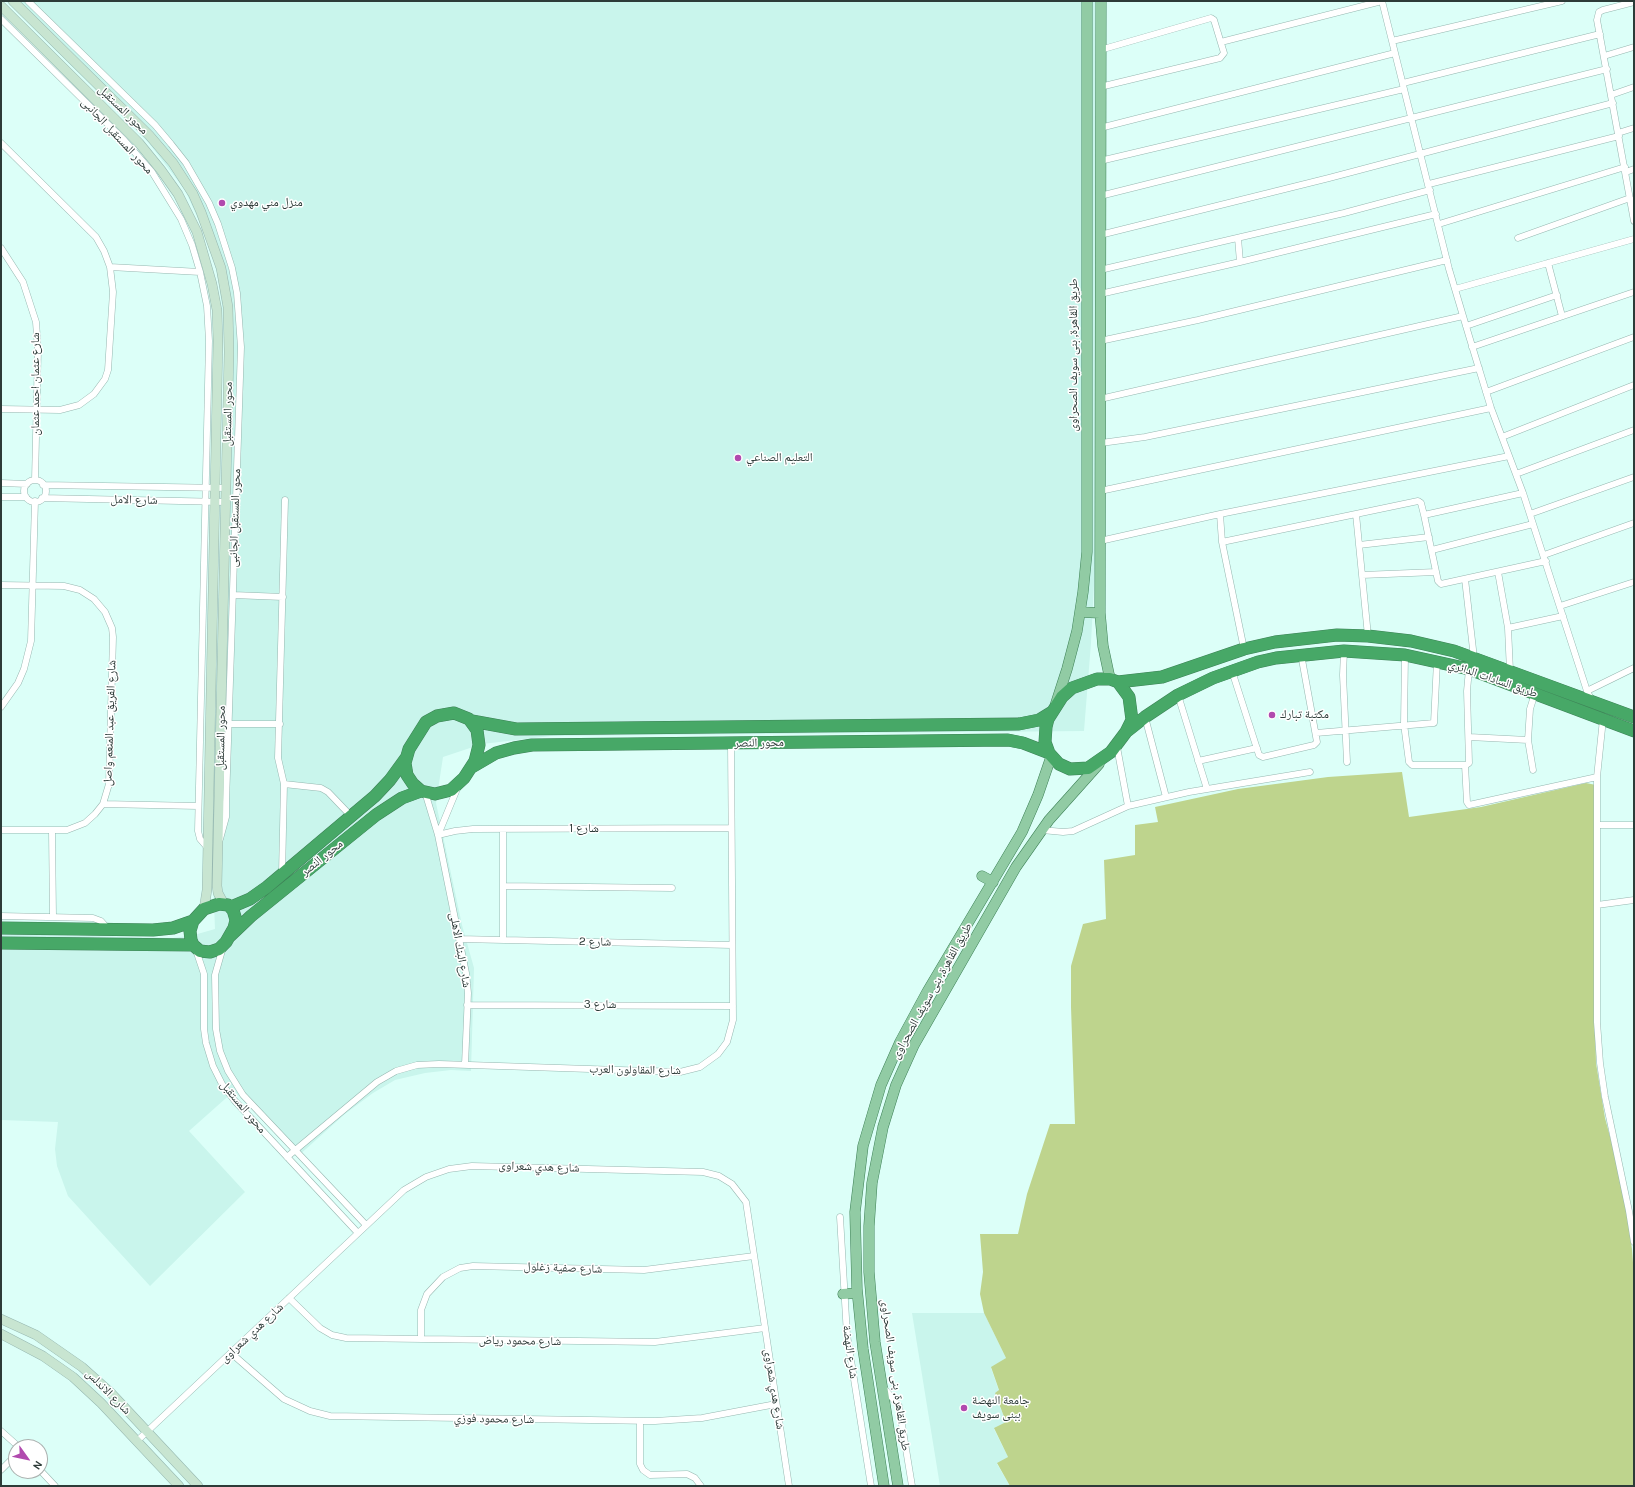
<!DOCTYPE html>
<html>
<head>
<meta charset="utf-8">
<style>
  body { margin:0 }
  #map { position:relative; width:1635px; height:1487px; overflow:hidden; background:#dcfff8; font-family:Karla,sans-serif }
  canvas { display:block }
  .frame { position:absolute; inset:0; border:2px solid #2d3b38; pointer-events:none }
  .north { position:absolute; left:8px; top:1439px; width:40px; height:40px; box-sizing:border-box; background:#fff; border:1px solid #abb1af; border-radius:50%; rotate:123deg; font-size:11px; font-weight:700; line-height:16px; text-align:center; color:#2d3b38 }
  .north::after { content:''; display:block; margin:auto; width:14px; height:18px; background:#b14aae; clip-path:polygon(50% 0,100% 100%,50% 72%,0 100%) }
</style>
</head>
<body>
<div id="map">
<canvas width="1635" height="1487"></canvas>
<div class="frame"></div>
<div class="north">N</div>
</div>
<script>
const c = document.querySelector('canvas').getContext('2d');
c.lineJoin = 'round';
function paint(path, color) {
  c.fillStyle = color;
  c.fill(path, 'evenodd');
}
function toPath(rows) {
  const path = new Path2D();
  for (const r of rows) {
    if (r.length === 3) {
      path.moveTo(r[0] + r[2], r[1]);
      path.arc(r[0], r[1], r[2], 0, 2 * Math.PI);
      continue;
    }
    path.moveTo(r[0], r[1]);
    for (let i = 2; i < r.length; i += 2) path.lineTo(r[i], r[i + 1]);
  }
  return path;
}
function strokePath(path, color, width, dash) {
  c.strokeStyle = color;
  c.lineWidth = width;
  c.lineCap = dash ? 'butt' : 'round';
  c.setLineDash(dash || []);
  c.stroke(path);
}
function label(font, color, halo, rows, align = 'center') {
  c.font = font + ' Karla,"Noto Naskh Arabic",sans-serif';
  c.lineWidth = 3;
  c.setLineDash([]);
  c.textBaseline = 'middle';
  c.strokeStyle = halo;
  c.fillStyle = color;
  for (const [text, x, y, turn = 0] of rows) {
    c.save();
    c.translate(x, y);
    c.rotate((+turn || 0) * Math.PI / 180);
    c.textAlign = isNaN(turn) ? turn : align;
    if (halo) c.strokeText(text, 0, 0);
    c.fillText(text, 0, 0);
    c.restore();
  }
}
const built = toPath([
  [6,1,1095,1,1095,564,1091,643,1084,731,551,736,482,744,443,757,436,803,462,925,474,968,471,1071,451,1070,425,1073,395,1080,373,1093,345,1114,297,1157,234,1091,189,1131,245,1192,150,1286,68,1196,57,1166,55,1149,58,1122,1,1120,1,934,173,938,194,935,215,929,212,854,225,353,222,305,217,273,208,241,185,190,148,142],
  [912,1313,984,1313,1006,1358,991,1368,999,1391,995,1394,1006,1422,994,1429,1008,1457,997,1464,1010,1486,940,1486]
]);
const green = toPath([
  [1402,772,1409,817,1481,807,1586,783,1596,785,1594,975,1596,1063,1605,1118,1622,1181,1632,1249,1634,1276,1634,1486,1010,1486,997,1463,1008,1457,994,1428,1006,1422,995,1393,999,1390,991,1367,1006,1358,984,1313,980,1294,983,1272,980,1234,1018,1234,1027,1194,1050,1124,1075,1124,1071,1007,1071,966,1083,924,1106,919,1104,860,1135,855,1135,825,1158,822,1155,807,1238,789,1328,777]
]);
const street = toPath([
  [28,1,155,125,171,144,186,163,209,203,218,224,232,268,237,293,241,347,226,802,226,817,220,839],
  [1382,1,1449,269,1469,336,1491,408,1523,493,1587,691,1592,701],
  [1634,2,1603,10,1599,12,1597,20,1634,221],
  [1,19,124,140,152,172,181,219,192,245,200,272,207,306,209,341,198,831,200,839,207,847],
  [1392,41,1562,1],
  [1221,42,1382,1],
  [1604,56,1634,47],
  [1403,83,1600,34],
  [1100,87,1220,58,1224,53,1214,20,1211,18,1100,50],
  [1611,95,1634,87],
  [1100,128,1395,53],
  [1618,133,1634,128],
  [1,143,96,237,104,251,110,267,113,292,108,370,105,379,94,394,79,405,60,410,1,409],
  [1100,161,1404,89],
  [1626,172,1634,169],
  [1429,184,1619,136],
  [1100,196,1607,69],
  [1439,224,1625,167],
  [1100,235,1329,178,1613,103],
  [1238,238,1240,262],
  [1518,238,1630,198],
  [1,248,23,282,36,322,38,350,35,480],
  [1548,263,1562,316],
  [110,267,200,272],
  [1100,270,1344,213,1430,190],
  [1455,289,1634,239],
  [1100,294,1240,262,1436,214],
  [1466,326,1557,295],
  [1100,341,1198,320,1447,260],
  [1472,347,1634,292],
  [1486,392,1634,337],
  [1100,399,1463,316],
  [1502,437,1634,385],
  [1101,443,1145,437,1479,368],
  [1516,474,1634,430],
  [35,491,11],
  [1,483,27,484],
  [43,485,226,488],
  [1100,491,1491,408],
  [1,497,26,497],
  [42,498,226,502],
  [1220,514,1222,542,1244,649],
  [1356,514,1368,636],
  [1530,514,1634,477],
  [1424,515,1523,493],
  [1100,541,1220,514,1509,456],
  [1222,542,1418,501,1421,503,1424,515,1438,581,1441,584,1546,561],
  [1359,545,1429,537],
  [1432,550,1533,524],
  [1544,555,1634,523],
  [1498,572,1508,628,1510,671],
  [1362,575,1436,572],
  [1465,579,1474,658],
  [1,585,64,586,80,590,94,599,105,612,112,628,113,637,109,784,103,804,95,814,85,823,67,830,1,830],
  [233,595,283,597],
  [1560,606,1634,582],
  [1508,628,1563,616],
  [1344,651,1343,675,1347,762],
  [1405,655,1404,724,1409,762,1412,765,1466,765,1469,763,1467,691,1469,669],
  [1232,671,1259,755,1263,757,1314,745,1317,742,1301,654],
  [1587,691,1634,668],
  [1178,695,1207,789],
  [1,707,18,683,24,669,31,641,35,501],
  [1145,717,1166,797],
  [1603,719,1597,777,1597,1022,1600,1063,1605,1097,1629,1211,1634,1242],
  [229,724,280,724],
  [1316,733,1434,723,1437,661],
  [1469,737,1528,740],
  [1117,747,1128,806],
  [1198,761,1257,748],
  [1465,765,1467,802,1469,805,1597,777],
  [1533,770,1528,740,1530,709,1535,693],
  [284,784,321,788,328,792,351,816],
  [425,792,438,835,466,973,468,993,465,1065],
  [103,804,198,806],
  [1597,825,1634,825],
  [503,829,503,940],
  [1042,830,1063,832,1073,831,1128,806,1189,792,1310,772],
  [52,831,53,917],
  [438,835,455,831,473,829,731,828],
  [438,835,457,789],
  [282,874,284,784,278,758,285,500],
  [503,886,672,888],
  [1597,905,1634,900],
  [1,916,93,918,101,921,108,929],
  [459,939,732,945],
  [223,947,215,975,216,1029,220,1051,228,1071,243,1095,366,1225],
  [196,950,204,974,204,1029,206,1043,213,1066,222,1084,234,1100,358,1233],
  [467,1005,733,1006],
  [287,1157,377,1082,396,1071,417,1065,439,1064,680,1072,700,1067,718,1054,727,1042,733,1020,731,743],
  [840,1217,847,1335,871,1486],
  [289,1298,320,1328,332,1335,346,1338,655,1342,765,1328],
  [421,1339,421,1310,427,1294,443,1277,460,1268,473,1266,644,1270,754,1256],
  [231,1353,284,1399,310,1411,330,1416,655,1421,702,1418,776,1404],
  [883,1387,899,1406,912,1486],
  [640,1421,640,1464,643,1470,650,1475,687,1474,695,1478,701,1486],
  [1,1431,19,1447],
  [137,1441,404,1190,426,1177,449,1169,472,1166,703,1172,719,1176,732,1184,746,1202,789,1486],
  [1,1470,16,1455],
  [40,1470,55,1486]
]);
const secondary = toPath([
  [13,1,149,135,173,163,193,194,201,212,221,268,228,307,229,352,217,886,218,893,224,904],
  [1,6,139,143,161,170,178,194,197,232,212,284,217,310,218,341,207,890,204,909],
  [1,1319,36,1335,82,1367,111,1393,198,1486],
  [1,1334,43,1356,73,1377,101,1403,179,1486]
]);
const primary = toPath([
  [1101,1,1100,613,1103,646,1110,679],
  [1081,612,1100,613],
  [1056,703,1067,669,1077,631,1083,592,1087,552,1087,1],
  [982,876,993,882],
  [843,1294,857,1293],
  [884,1486,863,1349,857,1289,855,1212,863,1146,881,1085,900,1042,927,992,1022,832,1038,795,1051,757],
  [898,1486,875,1342,869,1272,869,1226,872,1183,883,1127,896,1085,914,1045,1016,867,1049,820,1099,764]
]);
const highway = toPath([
  [1118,682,1162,677,1244,649,1275,642,1337,635,1368,636,1411,641,1454,651,1634,717],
  [454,713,469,719,477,730,479,745,475,761,464,778,451,790,435,794,421,791,413,784,407,775,405,763,409,749,426,722,437,716,454,713],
  [472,721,516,729,1019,724,1039,720,1052,712],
  [1126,732,1132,720,1129,697,1118,682,1110,679,1097,679,1072,688,1062,697,1048,719,1046,727,1045,742,1049,753,1059,764,1070,769,1088,768,1111,752,1126,732,1145,717,1178,695,1213,678,1258,662,1276,658,1344,651,1405,655,1469,669,1634,731],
  [472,767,496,753,514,748,532,745,1008,740,1023,743,1049,753],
  [219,904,228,905,233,910,236,920,234,928,226,942,219,949,210,952,200,951,193,945,191,940,190,931,193,921,204,909,219,904],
  [231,907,250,899,267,887,375,796,390,780,406,758],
  [1,928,153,930,173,928,193,921],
  [230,936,251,916,376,815,402,798,421,791],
  [1,943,193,945]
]);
const markers = [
  [222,203,4,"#b14aae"],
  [738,458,4,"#b14aae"],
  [1272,715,4,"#b14aae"],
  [964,1408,4,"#b14aae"]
];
const streetNames = [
  ["محور المستقبل",123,110,44],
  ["محور المستقبل الجانبى",117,136,47],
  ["طريق القاهرة, بنى سويف الصحراوى",1074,355,-90],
  ["شارع عثمان احمد عثمان",36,384,-90],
  ["محور المستقبل",228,414,-89],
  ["شارع الامل",134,500,1],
  ["محور المستقبل الجانبى",235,518,-88],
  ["طريق السادات الدائري",1493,679,19],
  ["شارع الفريق عبد المنعم واصل",110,723,-88],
  ["محور المستقبل",221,738,-89],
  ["محور النصر",759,743,-1],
  ["شارع 1",584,829],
  ["محور النصر",322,858,-39],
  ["شارع 2",595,942,1],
  ["شارع البنك الاهلى",460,950,80],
  ["طريق القاهرة, بنى سويف الصحراوى",932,991,-61],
  ["شارع 3",600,1005],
  ["شارع المقاولون العرب",635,1070,1],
  ["محور المستقبل",243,1107,50],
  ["شارع هدي شعراوى",539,1167,2],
  ["شارع صفية زغلول",563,1268,2],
  ["شارع هدي شعراوى",252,1333,-43],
  ["شارع محمود رياض",520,1341,1],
  ["شارع النهضة",850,1352,82],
  ["طريق القاهرة, بنى سويف الصحراوى",895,1375,82],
  ["شارع هدي شعراوى",774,1389,81],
  ["شارع الاندلس",108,1392,45],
  ["شارع محمود فوزي",494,1419,1]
];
const poiNames = [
  ["منزل مني مهدوي",230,203],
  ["التعليم الصناعي",746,458],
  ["مكتبة تبارك",1280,715],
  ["جامعة النهضة",972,1401],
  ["ببنى سويف",972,1415]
];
paint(built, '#c9f5ec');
paint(green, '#bed48d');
strokePath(street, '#96b7b0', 7);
strokePath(secondary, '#96b7b0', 10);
strokePath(primary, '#3e8257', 11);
strokePath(highway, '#3e8257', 13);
strokePath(street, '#fff', 6);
strokePath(secondary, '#c8e5d1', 9);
strokePath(primary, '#91cba4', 10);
strokePath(highway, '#47a867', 12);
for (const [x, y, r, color] of markers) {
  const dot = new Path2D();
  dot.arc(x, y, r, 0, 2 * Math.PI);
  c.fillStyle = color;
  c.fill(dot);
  strokePath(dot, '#fff', 1.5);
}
label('12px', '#2d3b38', '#fff', streetNames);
label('12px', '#2d3b38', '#fff', poiNames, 'left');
</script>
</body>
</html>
